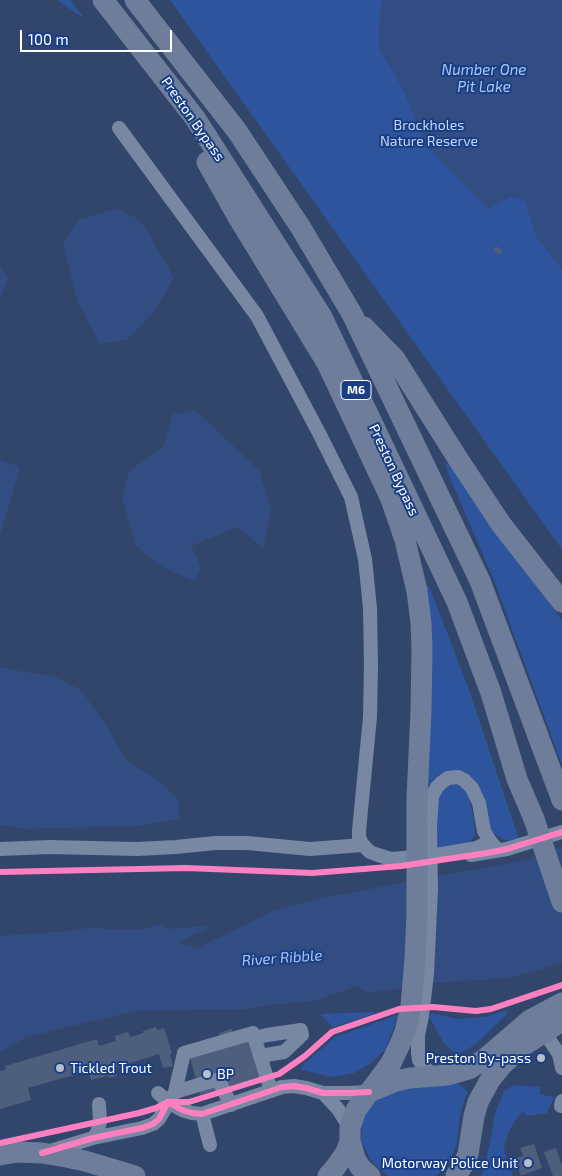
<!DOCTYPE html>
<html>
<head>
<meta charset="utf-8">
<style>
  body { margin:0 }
  #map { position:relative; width:562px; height:1176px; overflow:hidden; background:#32466c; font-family:"Exo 2",sans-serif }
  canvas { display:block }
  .scale { position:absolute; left:20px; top:30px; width:152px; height:22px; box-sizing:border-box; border:2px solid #fff; border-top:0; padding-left:6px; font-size:15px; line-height:18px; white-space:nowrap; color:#fff; -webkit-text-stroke:4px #193e85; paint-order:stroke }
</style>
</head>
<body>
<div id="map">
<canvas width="562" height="1176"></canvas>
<div class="scale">100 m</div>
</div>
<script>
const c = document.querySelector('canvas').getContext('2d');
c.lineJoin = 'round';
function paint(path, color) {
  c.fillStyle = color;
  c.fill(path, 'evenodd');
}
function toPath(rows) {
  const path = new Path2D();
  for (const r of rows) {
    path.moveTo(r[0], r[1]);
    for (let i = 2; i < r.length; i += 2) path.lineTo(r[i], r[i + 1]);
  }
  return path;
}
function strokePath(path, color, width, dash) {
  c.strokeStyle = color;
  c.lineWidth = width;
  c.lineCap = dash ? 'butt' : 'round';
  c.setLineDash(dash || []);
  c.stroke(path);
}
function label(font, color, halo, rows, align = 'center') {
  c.font = font + ' "Exo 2",sans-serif';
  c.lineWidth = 4;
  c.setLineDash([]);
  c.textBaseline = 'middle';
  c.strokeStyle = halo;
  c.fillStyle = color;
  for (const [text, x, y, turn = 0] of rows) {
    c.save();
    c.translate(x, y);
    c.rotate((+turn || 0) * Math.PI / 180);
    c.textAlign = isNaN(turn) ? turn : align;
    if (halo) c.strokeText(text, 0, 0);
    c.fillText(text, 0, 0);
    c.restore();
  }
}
const green = toPath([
  [57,0,70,0,85,19],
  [170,0,562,0,562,549,558,544],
  [445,461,452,469,502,541,562,620,562,765,494,580,447,471],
  [429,586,468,687,519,840,510,841,503,839,493,833,491,830,480,794,446,772,437,776,432,781,427,788,422,587],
  [456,784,462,786,468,792,475,828,475,834,472,839,467,844,434,851,438,798,442,790,449,785],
  [507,1010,508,1013,476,1044,459,1054,451,1050,443,1042,429,1016,432,1013,457,1019,485,1017],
  [374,1012,375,1014,333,1027,320,1014],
  [398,1015,386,1049,371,1063,354,1073,332,1077,301,1070,303,1065,335,1037],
  [457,1082,468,1092,465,1098,460,1115,457,1142,453,1154,449,1163,441,1172,435,1176,389,1176,376,1166,369,1157,361,1141,362,1124,367,1111,377,1100,390,1091],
  [514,1085,541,1087,539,1094,554,1097,547,1113,526,1116,524,1111,516,1119,510,1129,504,1145,505,1154,513,1176,480,1176,483,1173,492,1133,494,1116,504,1091]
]);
const water = toPath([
  [382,0,562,0,562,270,536,237,525,201,510,197,488,209,426,146,404,92,379,48,379,26],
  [117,208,140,220,158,249,174,278,154,311,127,340,100,344,77,301,63,243,79,220],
  [0,266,8,279,0,298],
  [195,410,259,470,271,508,263,548,237,527,191,546,201,567,195,582,161,566,136,546,122,498,129,471,163,447,173,414],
  [0,460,20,467,0,536],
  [0,667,18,671,53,676,81,690,105,724,128,762,158,780,179,801,179,819,139,826,23,829,0,825],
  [562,847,562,963,509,978,436,983,369,993,357,986,314,1001,269,1005,247,1009,135,1011,27,1037,0,1052,0,936,68,931,94,927,109,930,146,929,153,926,162,925,166,929,207,926,207,931,196,933,179,943,197,948,275,910,323,898,406,882,527,860]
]);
const building = toPath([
  [496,246,503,251,500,255,493,250],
  [156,1027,157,1030,164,1028,172,1053,170,1054,173,1066,163,1068,159,1054,114,1068,117,1076,109,1078,106,1070,105,1071,107,1076,91,1080,88,1071,28,1088,31,1100,0,1109,0,1071,6,1070,5,1066,97,1039,99,1046,116,1041,115,1036,128,1032,130,1037,143,1033,143,1031],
  [232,1029,236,1044,250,1040,261,1078,200,1095,190,1057,224,1048,219,1033],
  [534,1144,542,1168,521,1176,514,1158,523,1156,520,1148],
  [556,1148,562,1166,562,1176,553,1176,544,1152]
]);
const minor = toPath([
  [119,128,257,316,319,433,351,497,365,559,370,608,371,665,370,717,359,831,359,838,363,845,370,852,378,855,391,859,403,858,442,854,477,848,490,841],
  [430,827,432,796,437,787,442,782,448,778,458,777,464,780,472,788,479,803,484,831,490,841,495,847],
  [0,849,50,847,137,849,176,847,215,843,247,843,310,849,363,845],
  [471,855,507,849,562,832],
  [544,1032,559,1054,562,1068],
  [418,1035,418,1053,419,1060,425,1068,434,1076],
  [254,1038,267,1035,301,1030,302,1035,284,1052,260,1056],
  [175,1092,215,1080,221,1085,231,1105],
  [158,1093,168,1102,182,1110,192,1113,202,1114,282,1087,294,1086,306,1088,323,1093,348,1093,369,1092],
  [323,1093,338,1109,350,1128],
  [561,1106,562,1101],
  [202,1114,210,1145],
  [93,1138,97,1133,100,1122,99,1104],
  [47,1152,93,1138,142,1128,153,1124,159,1119,175,1092,184,1053,253,1033,271,1091]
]);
const highway = toPath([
  [103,0,195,118,322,317,457,602,491,693,517,779,534,819],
  [135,0,237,131,301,228,352,314,480,581,562,800],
  [207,162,238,217,327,363,391,499,405,540,417,591,421,623,422,649,421,711,417,798,417,828],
  [364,327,395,359,458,459,501,524,562,602],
  [371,1090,391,1063,401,1042,405,1032],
  [0,1155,18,1152,42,1153,66,1157,85,1161,135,1176],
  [328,1176,335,1168,340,1161,346,1152,350,1141],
  [370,1176,360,1167,355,1158,350,1141,350,1128,356,1110,369,1092,396,1081,410,1078,448,1075,469,1069,486,1058,530,1020,562,1003],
  [456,1176,463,1165,468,1154,474,1116,478,1102,490,1080,502,1065,524,1045,562,1021]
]);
const minorBridge = toPath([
  [418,1035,422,1016,427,974,431,889,430,827]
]);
const highwayBridge = toPath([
  [534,819,562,902],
  [405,1032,411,1006,415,959,417,914,417,828]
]);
const cycleway = toPath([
  [0,872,186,868,312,873,401,866,487,853,507,849,562,832],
  [0,1143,139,1113,156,1108,168,1102,189,1102,279,1074,305,1056,332,1032,399,1009,433,1007,476,1011,491,1009,562,985],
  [42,1153,93,1138,142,1128,153,1124,159,1119,168,1102,182,1110,192,1113,202,1114,282,1087,294,1086,306,1088,323,1093,348,1093,369,1092]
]);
const markers = [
  [541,1058,5,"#b7becc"],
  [60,1068,5,"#b7becc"],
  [207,1074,5,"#b7becc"],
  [528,1163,5,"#b7becc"]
];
const shields = [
  [356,390,30]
];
const shieldNames = [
  ["M6",356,390]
];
const streetNames = [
  ["Preston Bypass",193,119,55],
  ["Preston Bypass",394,470,65]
];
const parkNames = [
  ["Brockholes",429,125],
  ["Nature Reserve",429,141]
];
const poiNames = [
  ["Preston By-pass",531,1058],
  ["Tickled Trout",70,1068,"left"],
  ["BP",217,1074,"left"],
  ["Motorway Police Unit",518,1163]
];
const waterNames = [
  ["Number One",484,70],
  ["Pit Lake",484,87],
  ["River Ribble",282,958,-4]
];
paint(green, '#2d549c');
paint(water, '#324d81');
paint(building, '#4e5e7d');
strokePath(minor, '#7887a2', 14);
strokePath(highway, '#6e7d9a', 21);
strokePath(minorBridge, '#7887a2', 14);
strokePath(highwayBridge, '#6e7d9a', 21);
strokePath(cycleway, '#ff80c0', 6);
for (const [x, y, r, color] of markers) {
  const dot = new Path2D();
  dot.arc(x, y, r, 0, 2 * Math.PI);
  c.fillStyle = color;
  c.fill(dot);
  strokePath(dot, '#193e85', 2);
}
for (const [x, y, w] of shields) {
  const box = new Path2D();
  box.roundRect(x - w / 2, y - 9.5, w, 19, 4);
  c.fillStyle = '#193e85';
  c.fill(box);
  strokePath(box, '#fff', 1);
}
label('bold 12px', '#fff', null, shieldNames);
label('14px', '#fff', '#193e85', streetNames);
label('14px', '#c4d7f9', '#193e85', parkNames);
label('14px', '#fff', '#193e85', poiNames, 'right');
label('italic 15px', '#aac5f4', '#193e85', waterNames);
</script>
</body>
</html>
